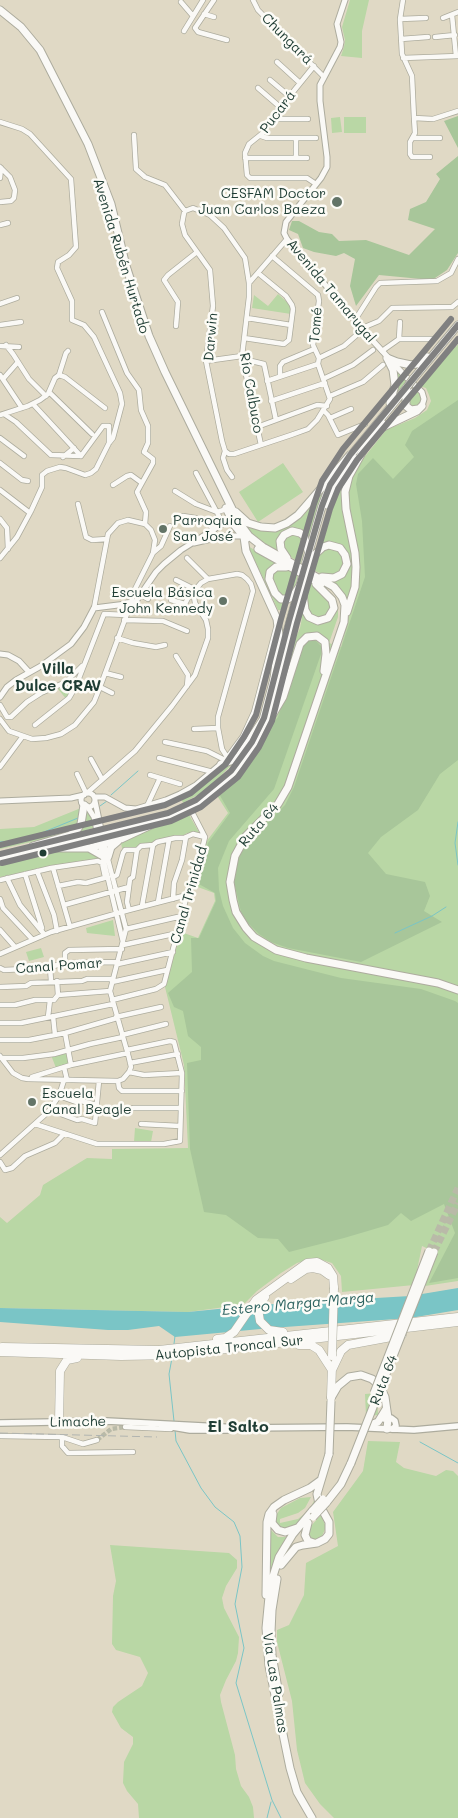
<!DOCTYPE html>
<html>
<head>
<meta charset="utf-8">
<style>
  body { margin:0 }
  canvas { display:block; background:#e0d9c5 }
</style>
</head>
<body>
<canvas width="458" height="1818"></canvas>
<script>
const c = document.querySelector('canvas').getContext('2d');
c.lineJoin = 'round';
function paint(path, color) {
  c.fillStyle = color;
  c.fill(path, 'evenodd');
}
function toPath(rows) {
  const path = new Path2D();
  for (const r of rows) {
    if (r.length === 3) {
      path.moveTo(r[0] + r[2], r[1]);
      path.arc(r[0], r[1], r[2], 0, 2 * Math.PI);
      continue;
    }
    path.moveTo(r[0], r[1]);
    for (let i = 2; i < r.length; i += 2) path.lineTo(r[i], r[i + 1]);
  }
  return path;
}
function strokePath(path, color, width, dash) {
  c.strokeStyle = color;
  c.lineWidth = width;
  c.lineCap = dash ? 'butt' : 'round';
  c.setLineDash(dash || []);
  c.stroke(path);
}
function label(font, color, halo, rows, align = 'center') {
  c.font = font + ' Mali,sans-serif';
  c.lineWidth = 5;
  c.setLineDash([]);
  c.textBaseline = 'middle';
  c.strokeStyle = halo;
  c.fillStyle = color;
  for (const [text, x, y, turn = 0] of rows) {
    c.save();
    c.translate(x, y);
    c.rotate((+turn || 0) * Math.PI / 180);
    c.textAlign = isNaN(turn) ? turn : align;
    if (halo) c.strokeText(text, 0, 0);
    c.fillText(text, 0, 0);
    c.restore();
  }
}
const green = toPath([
  [350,0,369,0,362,31,362,58,341,56,344,47,345,40,342,27],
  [340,117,342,132,332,133,331,118],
  [344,117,366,117,366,133,344,133],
  [278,294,289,304,292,309,291,314,252,308,254,295,268,306],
  [452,344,456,347,458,344,458,1281,425,1286,437,1253,422,1246,414,1285,342,1292,341,1276,332,1263,322,1260,310,1259,297,1263,281,1273,257,1291,245,1303,218,1308,188,1312,0,1308,0,1217,7,1223,40,1195,43,1185,87,1158,112,1159,112,1149,188,1148,184,1065,165,987,181,932,198,938,215,901,214,893,195,886,206,842,228,813,216,794,264,734,300,647,321,635,315,633,305,635,276,703,291,648,300,628,302,618,300,616,301,609,304,616,309,621,323,624,334,616,337,609,335,600,338,608,338,617,329,643,341,647,357,585,348,498,350,479,355,469,386,430,415,418,427,410,431,401,429,395,426,388,419,386],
  [394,367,408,382,393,400],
  [415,389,420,393,421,402,418,406,410,408,407,401],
  [283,463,303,492,258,522,239,492],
  [346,471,344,488,353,556,354,576,347,606,328,580,348,567,338,545,318,548,331,500],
  [325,488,310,540,299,530,278,539,277,547,280,553,261,542,251,534,239,518,254,529,294,522,304,514],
  [293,533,300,536,305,543,301,563,289,556,282,547,284,538],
  [248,546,279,565,269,572,282,601,286,603,281,610,278,610],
  [327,548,339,549,345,560,340,571,335,574,324,575,313,570,317,556],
  [278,569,284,569,298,575,293,593,285,598,279,595,271,580,273,571],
  [310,580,325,592,332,607,328,615,321,619,310,616,304,598],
  [82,672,67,700,58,689,70,684],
  [234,762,207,790,183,803,180,796,222,766],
  [81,808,79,822,71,833,0,849,0,829,34,827],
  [85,810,91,814,93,828,77,833],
  [188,813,200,834,187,833,181,837,173,836,165,841,156,840,149,844,140,844,135,848,122,848,121,843,137,833],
  [64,851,92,851,101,858,0,877,0,862,39,854],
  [113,920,115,936,87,933,86,928],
  [41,948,44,957,29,961,26,952],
  [66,1052,69,1064,56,1068,51,1055],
  [135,1128,153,1131,151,1142,134,1142],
  [377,1393,378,1415,366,1416,365,1394],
  [368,1441,400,1442,396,1462,404,1468,436,1476,446,1470,453,1471,458,1476,458,1818,334,1818,320,1804,305,1783,297,1750,292,1701,277,1642,277,1630,289,1625,304,1595,306,1563,338,1546,333,1512,363,1471],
  [311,1497,305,1508,298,1513,280,1519,280,1523,298,1519,309,1510,314,1501,315,1506,294,1528,288,1530,276,1527,274,1518,281,1508,300,1498],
  [321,1515,326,1527,322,1536,315,1540,308,1537,310,1527],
  [271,1530,278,1537,287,1537,277,1554,270,1582],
  [110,1545,229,1553,237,1560,237,1568,226,1586,222,1598,224,1608,239,1637,238,1653,236,1661,226,1680,220,1695,221,1702,235,1755,236,1769,241,1786,249,1797,253,1807,254,1818,139,1818,138,1804,127,1791,123,1783,124,1762,133,1744,133,1737,121,1728,112,1712,113,1707,118,1702,142,1686,148,1673,140,1657,116,1650,112,1644,113,1596,116,1581]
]);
const forest = toPath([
  [458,116,458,148,444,121],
  [458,156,458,253,447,270,432,280,379,275,356,306,350,286,355,259,344,253,336,256,314,252,303,248,298,234,289,230,292,221,299,221,319,232,332,234,339,241,366,240,409,255,435,229,408,220,410,209,426,202,440,179,436,174],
  [458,400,458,760,440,774,418,810,381,837,368,853,386,874,425,882,430,896,424,911,442,922,361,962,288,948,271,942,259,934,248,923,241,912,234,882,235,868,244,846,285,805,294,787,365,577,362,521,356,484,358,474,373,458,393,479,414,457,405,445,412,431],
  [313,638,321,646,321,654,274,789,229,841,218,868,219,890,223,906,233,928,245,943,263,956,274,961,341,978,421,989,455,1001,458,1003,458,1278,429,1283,455,1233,444,1204,411,1221,401,1213,388,1225,344,1238,289,1252,278,1239,258,1238,226,1215,204,1212,190,1149,187,1063,201,1060,201,1047,188,1036,183,1011,174,1007,168,993,192,972,191,938,199,938,216,901,215,893,197,883,208,843,230,813,219,794,278,717,304,640]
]);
const water = toPath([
  [458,1288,458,1310,410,1318,271,1328,175,1337,159,1326,128,1330,108,1330,0,1322,0,1308,188,1312,258,1305,410,1296]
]);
const stream = toPath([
  [111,795,138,771],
  [100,806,107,801],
  [458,822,455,843,458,865],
  [0,842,13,841,39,834,78,818],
  [395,933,432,916,446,907],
  [174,1344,175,1336],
  [172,1358,169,1374,174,1421],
  [175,1430,176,1441,201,1488,215,1507,234,1522,240,1536,242,1567,235,1604,244,1648,236,1683,272,1800,281,1818],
  [420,1442,458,1463],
  [267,1818,271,1802]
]);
const minorTunnel = toPath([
  [97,1440,111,1429,125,1427]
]);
const trunkTunnel = toPath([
  [429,1251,458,1188],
  [434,1252,458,1203]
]);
const minor = toPath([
  [214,0,195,28,198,32,227,40],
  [253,0,258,10,323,76],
  [403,0,400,19,402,54,412,76,414,118,415,133,410,142,410,154,412,157,430,157],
  [181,2,193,16],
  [204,14,214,17],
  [452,15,456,56],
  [443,18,458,12],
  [400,19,426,18],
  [184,31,203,0],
  [435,37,455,35],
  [401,39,428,37],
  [403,58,458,56],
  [277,62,300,83],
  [314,66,271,119,264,132,249,144,245,153,247,175,250,178,307,178,316,184],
  [270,80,289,96],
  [258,88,280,107],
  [414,118,433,119,458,111],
  [271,119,308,119],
  [0,122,22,129,30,134,71,179,76,247,69,255,58,262,57,268,72,301,72,320,84,325,94,337,120,393,122,404,113,438,109,443,96,469,91,473,85,475,66,468,60,467,47,471,42,475,42,487,31,511,17,537,0,558],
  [134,135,136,169,145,177,165,185,185,211],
  [261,136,267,138,316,138],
  [413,138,440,138],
  [245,158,307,158],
  [296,158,296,138],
  [0,167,10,177,15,190,14,198,11,201,0,202],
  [0,178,1,168],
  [0,225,8,223],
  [249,283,287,239],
  [0,304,17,298],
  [102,312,127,373,139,390,141,410,148,426,148,443,144,452,153,459,153,463,137,492,146,512,145,524],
  [247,318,291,325],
  [355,320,376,287,380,283,437,281,451,273,458,259],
  [0,325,21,322],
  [176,326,178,302,164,280,168,275,197,252],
  [244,338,284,344,289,340,293,309,292,305,286,296,258,273],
  [399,339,400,322],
  [6,345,13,354,29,379,46,396],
  [0,346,19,347],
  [382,351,399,339,433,339],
  [319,358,344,346,367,326,379,321,392,308,452,307,458,302],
  [243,359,264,364,276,420],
  [206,361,242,356],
  [0,375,22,408],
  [59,375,66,353,68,351],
  [280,376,280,366,283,362,314,349],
  [3,379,18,362],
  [323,379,353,365,373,350],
  [267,381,318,364],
  [49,392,92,434],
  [330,396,363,382,383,365],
  [271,401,325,383],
  [33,404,81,456],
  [323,410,328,415,338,435,365,424],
  [4,414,16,422,51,455,81,456],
  [0,415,28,406,40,400,48,394,55,378,59,375,65,377,105,408],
  [330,418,351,409],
  [257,427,317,405,327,406],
  [0,438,24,456],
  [261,445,242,356,249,297,249,283,245,258,224,228,210,215,193,208,185,211,184,213,182,224,185,235,210,270,213,306,206,361,222,441,225,451,229,454,234,454,291,435,308,429,317,420,330,399,318,364,319,358,313,345,319,301,318,295,272,256],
  [225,451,223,458,227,470,232,477],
  [81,456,103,426,109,426,109,443],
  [63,457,74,448],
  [0,463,22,480,28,481],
  [196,473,221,520],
  [113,485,127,476,131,475,142,483],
  [0,490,30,513],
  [175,491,196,504,217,512,227,509],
  [78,504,86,537,92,540,107,539],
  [183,516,196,518,207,522,214,530],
  [0,519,7,528,8,549],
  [154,552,161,546,170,526],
  [187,558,208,579],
  [176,580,194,589],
  [141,595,148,599],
  [171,600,185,604,193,588],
  [94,608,108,534,118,523,128,520,145,524,151,530,155,540,153,553,134,591,131,603],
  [124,620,163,621,187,631],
  [117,638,133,643,156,647,165,645],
  [176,656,188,675,187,686],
  [105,673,121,677],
  [76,686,98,691],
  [100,687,112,693],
  [0,705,7,717,11,717,27,702,41,693,66,682,82,666],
  [0,719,9,731,32,739,46,738,61,734,75,725,94,702,100,687,127,614,127,609],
  [35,725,69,698,76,686,104,614,126,615],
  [194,729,218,728],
  [165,742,207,751,225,760],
  [159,758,213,772],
  [91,759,102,779],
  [226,759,243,736,254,712,276,628],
  [0,767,23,736],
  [77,774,86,793],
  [150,775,160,778],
  [87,793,135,751,172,706,195,675,208,638,208,629,206,620,195,603,194,597,196,589,201,583,208,579,237,574,242,575,247,579,251,584,253,591,218,717,218,728,222,749,227,757],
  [147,806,160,778,180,784],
  [100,845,123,942],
  [53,868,70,927],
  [37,871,54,915,57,931],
  [25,874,42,928],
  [113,877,117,875,123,853,125,850,137,850,141,846,153,845,157,842,175,838,184,838,193,834,205,837],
  [7,878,20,905,44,934],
  [0,880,51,868,98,861,102,863,105,877],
  [58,886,78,882,86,883,108,877],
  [0,899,3,908,32,939],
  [173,899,174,883,182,860,186,837],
  [158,902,169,840],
  [64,905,129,887],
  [142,906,153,845],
  [129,910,127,902,129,887,130,879,133,877,137,850],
  [126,929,182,916],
  [0,930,15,947],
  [123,945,178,933],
  [0,954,51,932,129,910,187,895],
  [65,963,65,953,69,950,122,949],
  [118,964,173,952],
  [50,967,51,981],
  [0,968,4,970,46,968,65,963,118,962],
  [57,981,58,995],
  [112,982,167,970],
  [0,987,26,986,31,983,82,981,87,979,113,979],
  [112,1000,156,989,164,984,187,895,194,883,205,837,190,808],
  [0,1005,15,1005,35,1000,54,1000,58,995,110,991],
  [53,1016,55,1035],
  [48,1017,50,1000],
  [116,1017,161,1007],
  [0,1023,21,1023,113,1004],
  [65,1033,71,1065],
  [122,1035,166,1024],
  [0,1040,29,1040,65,1033,117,1018],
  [0,1056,13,1073,22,1078,28,1079,118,1081,123,1079,129,1072,131,1067,129,1058,110,991,126,929,104,844],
  [1,1058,23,1058,54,1054,90,1044,123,1037],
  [130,1063,178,1054],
  [64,1067,67,1080],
  [129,1072,144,1075,182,1073],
  [32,1077,71,1065,128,1053],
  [118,1081,119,1088,122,1091,182,1091],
  [59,1096,76,1102,81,1101,97,1105],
  [133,1108,180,1108],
  [50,1110,77,1120,82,1119,95,1123,99,1081],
  [35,1124,97,1144,164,1144,180,1141,182,1073,174,1042,170,1041,127,1050],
  [141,1124,180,1126],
  [0,1155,48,1112,59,1096,64,1080],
  [0,1162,5,1170,12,1168,25,1156,55,1143,64,1134],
  [125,1427,171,1429],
  [0,1436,62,1437,83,1444,97,1440],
  [62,1437,62,1446,68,1453,133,1452]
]);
const tertiary = toPath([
  [345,0,337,24,341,42,340,47,320,85,320,101,327,157,327,167,321,178,286,222,284,233,287,239,363,330,406,377,422,392,424,399,422,406],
  [194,543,224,536,243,536],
  [129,606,3.5],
  [132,607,156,572,164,564,181,550,224,523,230,515],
  [0,654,8,655,19,661,29,672],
  [0,697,7,687,16,680,41,666,71,644,84,627,94,608,126,604],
  [88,800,7],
  [95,797,105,797,125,808,136,809,166,800,180,794,196,785,221,764],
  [0,801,71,798,84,795],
  [95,801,104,844],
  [87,806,94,817,100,845]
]);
const secondary = toPath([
  [384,1419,391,1418,395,1421,396,1426,392,1429],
  [0,1423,107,1421,241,1428,347,1427,414,1430,458,1426],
  [161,1425,190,1430,227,1430]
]);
const primary = toPath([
  [387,358,393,370,395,385,390,403],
  [387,358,397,362,411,365,421,363,427,357],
  [413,379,458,325],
  [409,391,406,397,406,406,411,410,418,409],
  [379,429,417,411,422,406],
  [365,444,382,423],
  [347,460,407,387],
  [327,505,339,479,354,458],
  [306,562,322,506,330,485,337,473],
  [278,665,302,578],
  [263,720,275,675],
  [221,764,234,760,239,756,264,718],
  [110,832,158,820,200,803,222,785,245,759,267,724,306,580],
  [33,846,70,835,76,831,81,824,84,805],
  [45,848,89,848,121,839,151,825],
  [89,848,103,856],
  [108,857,111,847,118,841],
  [0,858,94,836]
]);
const trunk = toPath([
  [0,10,21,27,40,50,88,144,111,204,126,266,149,336,165,372,238,521,249,536,263,547,334,587,342,597,345,605,344,622,288,787,278,804,246,836,235,856,230,882,233,900,236,912,246,928,254,937,276,950,306,958,438,983,458,990],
  [226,508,235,526,246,539],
  [236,512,248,523,261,527,275,528,287,523,298,515,350,455],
  [244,537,246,551,277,619,279,635,274,679],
  [258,549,321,584],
  [312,557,323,547,329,545,340,548,345,555,347,564,342,574,334,578,322,577],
  [287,558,281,549,280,541,284,535,292,531,300,533,304,536,309,554],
  [286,567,276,567,270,572,269,579,275,593,281,599,288,599,293,596,299,587],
  [303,594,305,610,309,617,318,621,328,618,334,608,332,600,316,584],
  [347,612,355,587,356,567,355,553,346,509,345,492,349,476,369,440],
  [267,724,283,697,300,644,307,637,317,636,325,642,326,654,324,671],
  [331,1398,338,1386,349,1377,361,1375,372,1379,380,1386,385,1397,388,1418,387,1429],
  [365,1427,378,1422,386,1409],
  [326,1503,341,1484,351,1463],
  [273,1514,272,1523,278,1530,285,1532,297,1528],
  [308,1523,305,1535,308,1541,314,1543],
  [281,1565,296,1547,303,1545,317,1543,325,1539,329,1534,329,1522,319,1504,317,1494,329,1454],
  [277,1579,272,1610,271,1632,272,1655,279,1694],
  [266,1595,267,1522,269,1514,274,1507,284,1500,310,1488,321,1480],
  [312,1818,297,1792,290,1768,269,1666,266,1628,270,1586,279,1557,293,1534,313,1510]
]);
const motorway = toPath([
  [291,1279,306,1269,313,1268,322,1270,329,1275],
  [265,1297,258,1309,260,1321,269,1330,283,1332],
  [217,1339,225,1338,234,1332,256,1300,307,1263,317,1262,328,1268,333,1276,334,1288],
  [299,1345,311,1345,319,1350,332,1370],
  [2,1347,159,1350,458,1317],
  [0,1352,121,1356,175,1355,458,1322],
  [332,1370,341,1351,348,1345,402,1335],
  [331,1397,332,1366],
  [59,1422,60,1371,67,1360,77,1358]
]);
const rail = toPath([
  [0,1433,157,1437]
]);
const primaryBridge = toPath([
  [407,387,413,379],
  [306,580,311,563],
  [94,836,110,832]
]);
const trunkBridge = toPath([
  [374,1393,429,1251],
  [329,1454,331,1401],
  [351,1463,434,1252],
  [313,1510,323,1499],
  [313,1517,326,1503]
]);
const motorwayBridge = toPath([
  [332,1356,334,1288]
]);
const bus1 = toPath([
  [0,854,168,813,196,800,231,771,252,742,264,718,289,621,322,506,330,485,350,455,458,325]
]);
const bus2 = toPath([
  [2,863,171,821,201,807,238,777,259,747,272,721,297,623,330,509,338,489,357,460,458,339]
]);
const bus3 = toPath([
  [0,845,165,805,191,793,225,765,244,737,256,715,281,619,314,504,322,481,343,449,451,319]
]);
const markers = [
  [337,202,6,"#637467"],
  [163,529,5,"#637467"],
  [223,601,5,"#637467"],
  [43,853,4.5,"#1f3d34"],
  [32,1102,5,"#637467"]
];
const streetNames = [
  ["Chungará",287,39,45],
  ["Pucará",278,112,-53],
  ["Avenida Rubén Hurtado",121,256,73],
  ["Avenida Tamarugal",331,291,50],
  ["Tomé",316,325,-85],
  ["Darwin",211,337,-85],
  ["Río Calbuco",251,393,80],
  ["Ruta 64",259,825,-49],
  ["Canal Trinidad",189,895,-74],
  ["Canal Pomar",59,966,-4],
  ["Autopista Troncal Sur",229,1348,-6],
  ["Ruta 64",384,1380,-69],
  ["Limache",78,1422,-1],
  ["Vía Las Palmas",275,1683,81]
];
const poiNames = [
  ["CESFAM Doctor",326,194],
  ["Juan Carlos Baeza",326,210],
  ["Parroquia",173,521,"left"],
  ["San José",173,537,"left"],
  ["Escuela Básica",213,593],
  ["John Kennedy",213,609],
  ["Escuela",42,1094,"left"],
  ["Canal Beagle",42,1110,"left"]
];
const neighbourhoodNames = [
  ["Villa",58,669],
  ["Dulce CRAV",58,686]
];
const waterNames = [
  ["Estero Marga-Marga",298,1304,-5]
];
const quarterNames = [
  ["El Salto",238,1427]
];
paint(green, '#b9d7a5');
paint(forest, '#a8c69a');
paint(water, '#7ac5c6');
strokePath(stream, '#7ac5c6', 1);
strokePath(minorTunnel, '#b9baa8', 4.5, [4.5, 2]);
strokePath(trunkTunnel, '#b9baa8', 7, [7, 3.5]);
strokePath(minor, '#adac9e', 6);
strokePath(tertiary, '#adac9e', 7);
strokePath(secondary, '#adac9e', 8);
strokePath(primary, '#adac9e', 9);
strokePath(trunk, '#adac9e', 9);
strokePath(motorway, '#adac9e', 9);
strokePath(minor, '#faf9f6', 4.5);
strokePath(tertiary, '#faf9f6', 5);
strokePath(secondary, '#faf9f6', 5.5);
strokePath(primary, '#faf9f6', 7);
strokePath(trunk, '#faf9f6', 7);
strokePath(motorway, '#faf9f6', 8);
strokePath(rail, '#b1b4b0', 1, [8, 4]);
strokePath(primaryBridge, '#adac9e', 9, []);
strokePath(trunkBridge, '#adac9e', 9, []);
strokePath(motorwayBridge, '#adac9e', 9, []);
strokePath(primaryBridge, '#faf9f6', 7);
strokePath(trunkBridge, '#faf9f6', 7);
strokePath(motorwayBridge, '#faf9f6', 8);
strokePath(bus1, '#808080', 6);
strokePath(bus2, '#808080', 6);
strokePath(bus3, '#808080', 6);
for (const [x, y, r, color] of markers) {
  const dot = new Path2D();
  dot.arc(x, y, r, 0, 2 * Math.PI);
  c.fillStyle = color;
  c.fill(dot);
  strokePath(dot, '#fdfcf7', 2);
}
label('14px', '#1f3d34', '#fdfcf7', streetNames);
label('14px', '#1f3d34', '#fdfcf7', poiNames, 'right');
label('bold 15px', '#1f3d34', '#fdfcf7', neighbourhoodNames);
label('italic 15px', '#2d6360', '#fdfcf7', waterNames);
label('bold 16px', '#1f3d34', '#fdfcf7', quarterNames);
</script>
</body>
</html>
